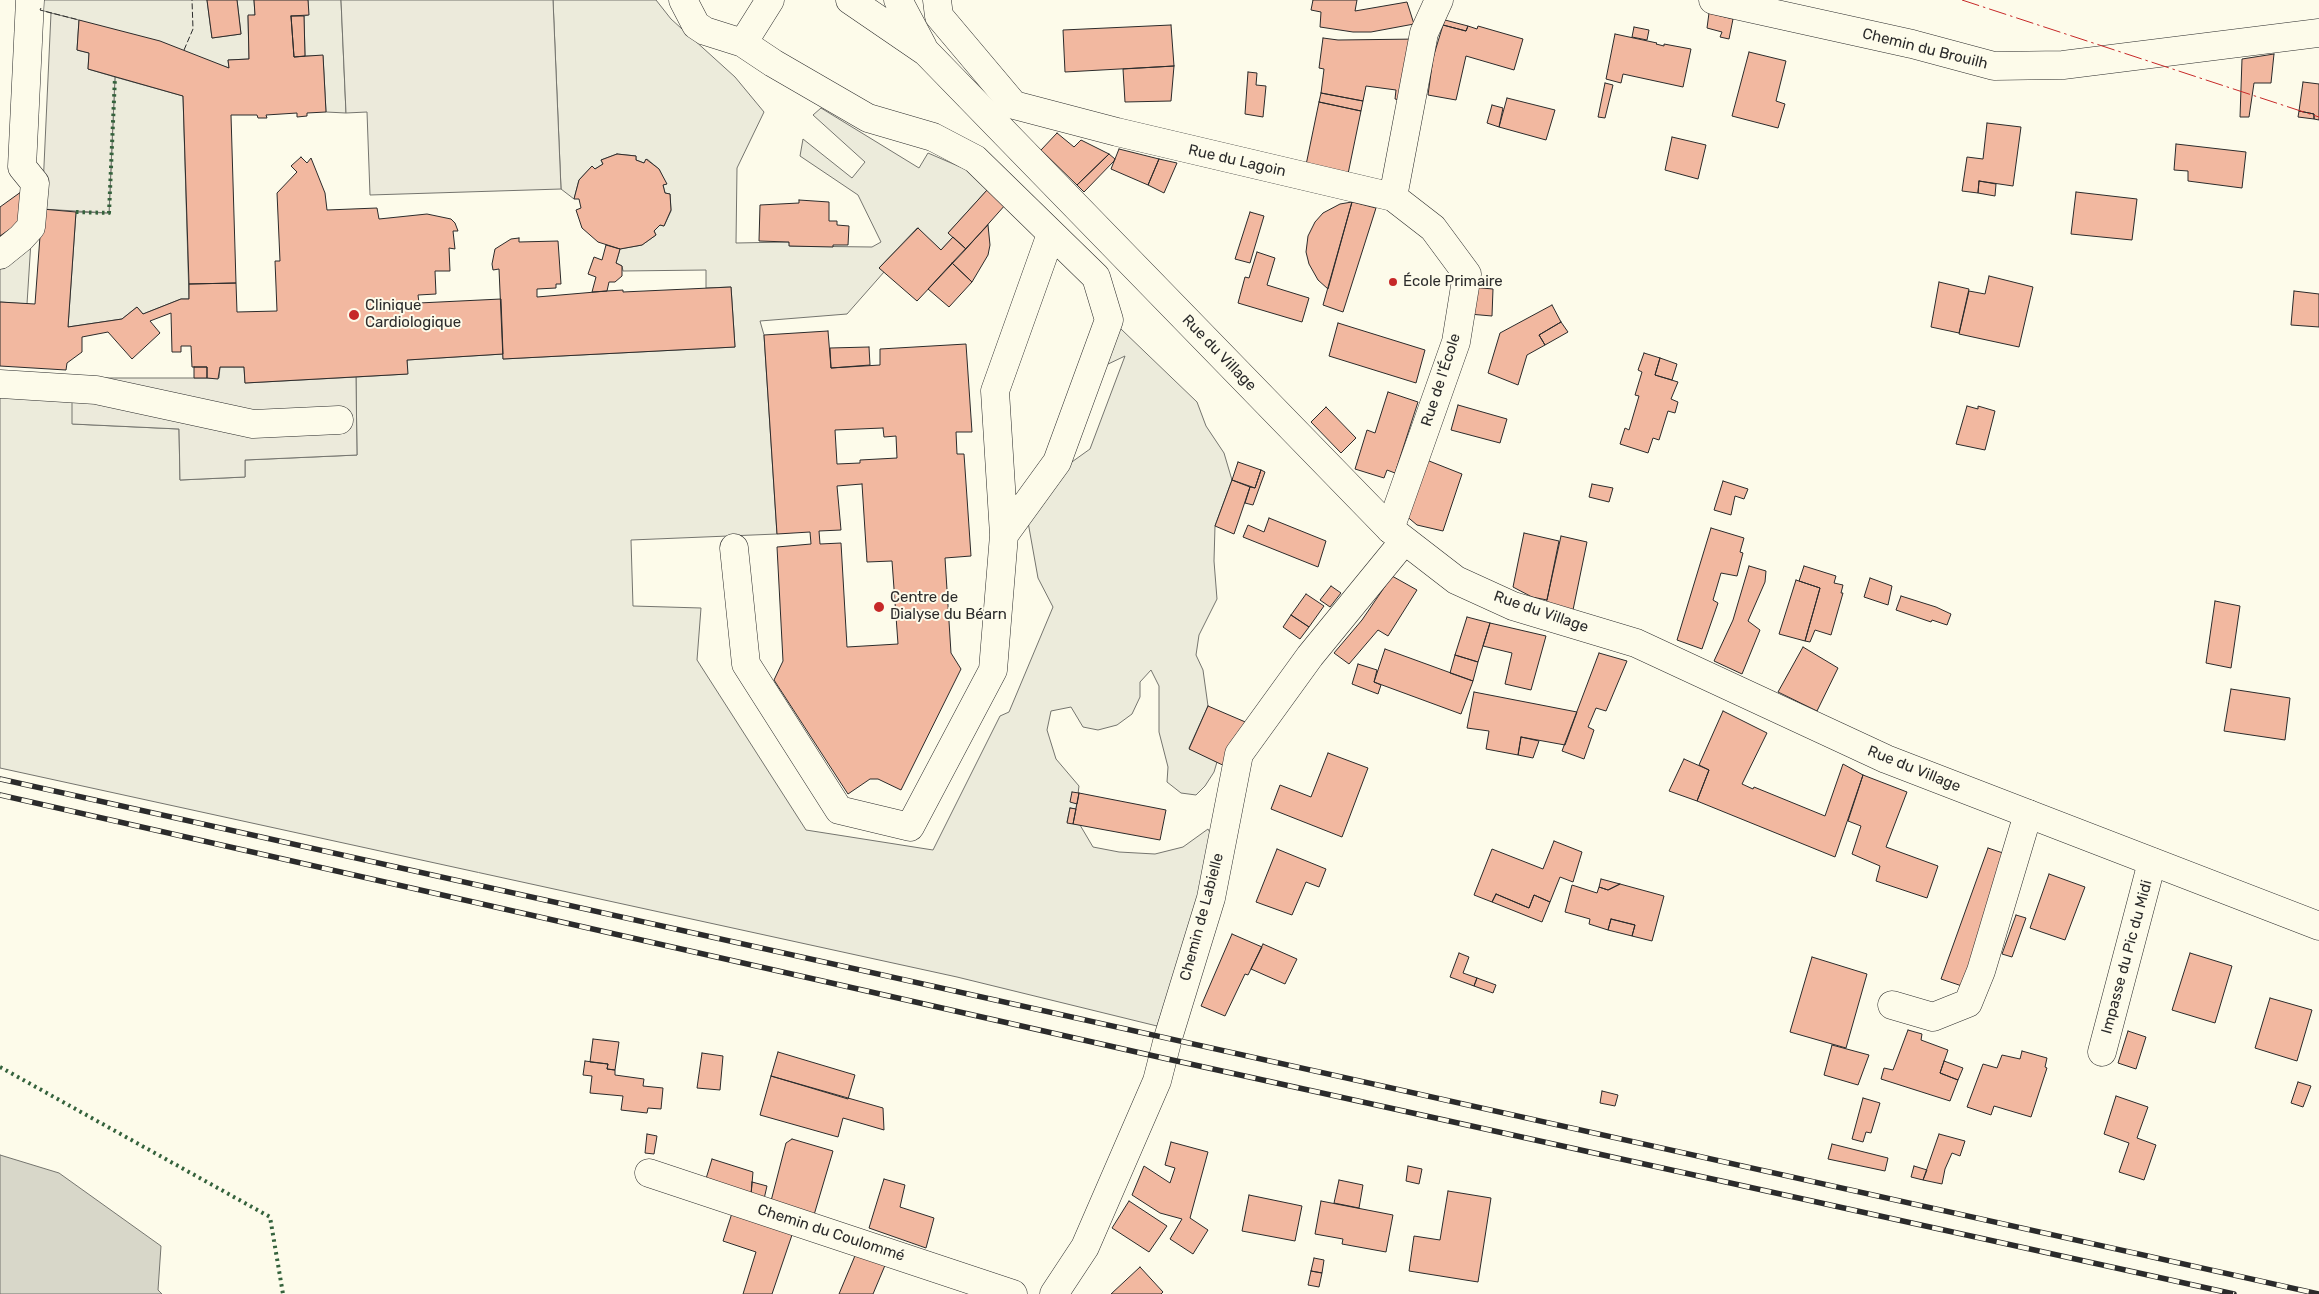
<!DOCTYPE html>
<html>
<head>
<meta charset="utf-8">
<style>
  body { margin:0 }
  canvas { display:block; background:#fdfbea }
</style>
</head>
<body>
<canvas width="2319" height="1294"></canvas>
<script>
const c = document.querySelector('canvas').getContext('2d');
c.lineJoin = 'round';
function paint(path, color) {
  c.fillStyle = color;
  c.fill(path, 'evenodd');
}
function toPath(rows) {
  const path = new Path2D();
  for (const r of rows) {
    path.moveTo(r[0], r[1]);
    for (let i = 2; i < r.length; i += 2) path.lineTo(r[i], r[i + 1]);
  }
  return path;
}
function strokePath(path, color, width, dash) {
  c.strokeStyle = color;
  c.lineWidth = width;
  c.lineCap = dash ? 'butt' : 'round';
  c.setLineDash(dash || []);
  c.stroke(path);
}
function label(font, color, halo, rows, align = 'center') {
  c.font = font + ' Rubik,sans-serif';
  c.lineWidth = 4;
  c.setLineDash([]);
  c.textBaseline = 'middle';
  c.strokeStyle = halo;
  c.fillStyle = color;
  for (const [text, x, y, turn = 0] of rows) {
    c.save();
    c.translate(x, y);
    c.rotate((+turn || 0) * Math.PI / 180);
    c.textAlign = isNaN(turn) ? turn : align;
    if (halo) c.strokeText(text, 0, 0);
    c.fillText(text, 0, 0);
    c.restore();
  }
}
const green = toPath([
  [42,0,207,0,212,38,241,34,237,0,254,0,255,15,248,16,249,59,228,60,229,68,41,10,42,0],
  [308,0,341,0,346,113,326,112,323,56,305,56,304,16,308,15,308,0],
  [553,0,656,0,671,19,735,77,764,112,737,168,736,243,789,242,790,246,872,247,881,242,858,195,800,156,803,139,852,178,865,162,813,115,821,108,919,168,928,153,965,169,988,189,948,233,953,237,941,250,917,228,880,267,884,272,847,314,760,321,764,335,777,534,631,540,633,606,701,608,697,660,806,830,933,850,1000,716,1009,712,1053,607,1038,578,1028,522,1062,469,1090,449,1125,356,1104,366,1114,330,1121,329,1197,402,1206,426,1224,453,1232,480,1215,526,1214,561,1217,599,1199,635,1196,655,1203,670,1208,706,1189,748,1217,762,1214,772,1205,786,1196,795,1181,793,1167,782,1168,767,1159,732,1159,686,1151,670,1140,682,1140,697,1132,714,1117,725,1098,730,1083,727,1071,707,1051,711,1047,730,1056,759,1079,786,1076,809,1070,808,1067,822,1080,825,1093,847,1119,852,1155,854,1183,847,1208,829,1214,840,1182,954,1157,1026,957,977,0,768,0,395,73,400,73,424,179,429,180,480,245,477,245,460,357,455,356,377,407,374,407,360,503,354,503,359,735,347,731,287,706,288,706,270,623,271,622,266,616,263,620,249,642,245,656,235,654,231,660,225,664,226,671,211,670,194,665,193,663,185,666,184,659,169,647,159,644,163,636,160,636,156,617,154,601,160,603,164,595,169,592,166,579,180,574,199,561,189,553,0],
  [115,77,183,96,189,299,181,299,143,314,137,307,122,319,68,327,76,212,109,213,115,77],
  [31,241,27,304,0,302,0,266,31,241]
]);
const parking = toPath([
  [341,0,553,0,561,189,370,195,367,112,346,113,341,0],
  [51,13,79,20,77,50,89,53,88,69,115,77,109,213,42,209,51,13],
  [220,367,244,367,245,383,356,377,357,455,245,460,245,477,180,480,179,429,72,424,72,378,219,378,220,367]
]);
const water = toPath([
  [0,1155,59,1173,161,1246,158,1290,162,1294,0,1294,0,1155]
]);
const building = toPath([
  [207,0,237,0,241,34,212,38,207,0],
  [254,0,308,0,309,15,291,16,294,57,323,55,326,112,307,113,307,116,297,117,297,113,266,115,267,118,258,118,257,115,231,115,236,283,189,284,183,96,88,69,89,53,77,50,79,20,160,41,229,68,228,60,249,59,248,15,255,15,254,0],
  [1313,0,1357,0,1355,11,1407,2,1414,24,1371,32,1353,32,1320,27,1321,12,1311,10,1313,0],
  [1709,13,1733,19,1729,39,1720,37,1722,32,1707,28,1709,13],
  [291,16,304,16,305,56,294,57,291,16],
  [1445,20,1468,26,1466,31,1443,25,1445,20],
  [1171,25,1174,66,1065,72,1063,30,1171,25],
  [1443,25,1466,31,1468,26,1477,29,1478,26,1523,39,1514,70,1466,56,1456,100,1428,95,1433,58,1443,25],
  [1634,27,1649,30,1647,40,1632,37,1634,27],
  [1615,34,1657,43,1656,44,1664,46,1664,44,1691,49,1683,87,1623,74,1621,83,1606,79,1615,34],
  [1323,38,1338,40,1419,39,1405,101,1395,99,1396,90,1366,86,1363,101,1321,93,1324,69,1319,68,1323,38],
  [1749,52,1786,61,1776,101,1785,104,1778,128,1732,116,1749,52],
  [2274,54,2271,83,2254,83,2249,117,2240,117,2242,59,2274,54],
  [1174,66,1171,101,1125,102,1123,69,1174,66],
  [1248,72,1257,73,1256,85,1266,86,1263,117,1245,114,1248,72],
  [2303,82,2319,84,2319,120,2314,119,2314,114,2299,111,2303,82],
  [1605,83,1613,85,1605,118,1598,117,1605,83],
  [1321,93,1363,101,1361,111,1319,102,1321,93],
  [1507,98,1555,110,1546,140,1499,127,1507,98],
  [1319,102,1361,111,1348,174,1306,165,1319,102],
  [1492,105,1503,108,1499,127,1487,123,1492,105],
  [2299,111,2314,114,2314,119,2298,117,2299,111],
  [1987,123,2021,127,2013,186,1979,181,1978,193,1962,191,1967,157,1983,159,1987,123],
  [1057,133,1074,147,1081,140,1109,154,1077,185,1041,150,1057,133],
  [1672,137,1706,145,1698,179,1665,170,1672,137],
  [2176,144,2246,152,2242,188,2188,181,2188,171,2174,170,2176,144],
  [1119,149,1159,159,1148,185,1111,169,1119,149],
  [617,154,636,156,636,160,644,163,646,159,659,169,667,184,663,185,665,193,670,194,671,210,664,226,660,225,654,231,656,235,642,245,620,249,598,242,582,228,576,210,581,208,579,199,574,199,579,180,592,166,595,169,603,164,601,160,617,154],
  [1109,154,1115,159,1114,161,1084,192,1077,185,1109,154],
  [301,157,307,163,311,158,325,193,327,210,377,208,379,219,427,214,451,219,455,223,458,231,453,231,455,249,449,248,450,271,435,271,436,294,418,295,419,303,501,299,503,354,407,360,408,374,245,383,244,367,220,367,218,379,207,378,207,367,192,367,191,346,181,346,181,352,172,352,171,313,150,321,160,333,132,359,108,332,82,337,82,352,67,363,66,370,0,366,0,302,35,304,42,209,76,212,68,327,122,319,137,307,143,314,181,299,189,299,189,284,236,283,237,312,277,311,275,261,280,261,277,193,297,172,291,166,301,157],
  [1159,159,1177,163,1164,193,1148,185,1159,159],
  [1979,181,1996,184,1995,196,1978,193,1979,181],
  [25,189,22,221,0,236,0,207,25,189],
  [988,189,1006,204,966,249,948,233,988,189],
  [2076,192,2137,199,2132,240,2071,234,2076,192],
  [799,200,829,202,829,221,837,221,837,225,849,226,848,245,833,245,833,247,789,246,789,242,759,241,760,205,799,203,799,200],
  [1352,202,1328,289,1318,280,1309,264,1306,252,1308,236,1315,222,1323,213,1340,204,1352,202],
  [1352,202,1376,208,1343,312,1323,305,1352,202],
  [1250,212,1264,216,1250,263,1235,259,1250,212],
  [988,225,990,245,988,255,972,282,952,263,988,225],
  [918,228,941,250,953,237,966,249,917,301,879,268,918,228],
  [519,238,519,242,558,241,561,284,556,284,556,288,537,289,537,297,607,291,623,290,623,292,731,287,735,347,503,359,499,269,493,270,492,264,495,249,511,239,519,238],
  [606,245,620,249,616,263,622,266,622,276,615,282,609,282,607,291,592,292,596,277,588,274,594,257,602,260,606,245],
  [1257,252,1275,258,1267,285,1309,298,1302,322,1238,303,1245,277,1249,278,1257,252],
  [952,263,972,282,949,307,928,289,952,263],
  [1989,276,2033,287,2019,347,1959,334,1969,291,1985,294,1989,276],
  [1939,282,1969,289,1959,333,1931,327,1939,282],
  [1471,287,1493,289,1492,316,1469,314,1471,287],
  [2294,291,2319,294,2319,327,2291,325,2294,291],
  [1552,305,1561,322,1539,335,1545,345,1527,355,1518,385,1488,373,1500,333,1552,305],
  [1561,322,1568,332,1545,345,1539,335,1561,322],
  [1338,323,1425,350,1416,383,1329,356,1338,323],
  [828,331,831,368,880,365,880,349,966,344,972,432,956,432,957,454,964,454,971,556,945,558,951,653,961,669,901,790,878,779,870,779,848,794,774,680,783,661,777,547,811,544,810,532,777,534,764,335,828,331],
  [883,428,884,437,896,436,897,458,860,460,860,463,837,464,835,430,883,428],
  [862,484,867,562,892,561,898,644,847,647,841,543,820,544,819,531,841,530,837,486,862,484],
  [869,347,870,365,831,368,830,348,869,347],
  [1644,353,1660,358,1655,375,1678,382,1671,399,1678,402,1675,413,1668,411,1659,440,1653,438,1648,453,1620,444,1625,428,1629,430,1639,396,1635,395,1642,372,1638,370,1644,353],
  [1660,358,1677,364,1672,380,1655,375,1660,358],
  [194,367,207,367,207,378,194,378,194,367],
  [1388,392,1418,402,1395,473,1387,470,1384,478,1355,469,1367,430,1375,433,1388,392],
  [1458,405,1507,419,1500,443,1451,430,1458,405],
  [1967,406,1978,409,1978,406,1995,411,1985,450,1956,444,1967,406],
  [1326,407,1356,438,1341,453,1311,422,1326,407],
  [1424,459,1462,474,1443,531,1417,525,1404,514,1424,459],
  [1238,462,1261,470,1255,488,1232,480,1238,462],
  [1261,470,1265,472,1253,505,1245,503,1250,487,1255,488,1261,470],
  [1232,480,1250,487,1234,534,1215,526,1232,480],
  [1723,481,1748,489,1744,499,1735,496,1731,515,1714,510,1723,481],
  [1592,484,1613,488,1609,502,1589,497,1592,484],
  [1269,518,1326,541,1318,567,1243,537,1248,525,1264,532,1269,518],
  [1711,528,1744,538,1740,552,1743,553,1737,576,1721,573,1713,600,1718,603,1702,649,1677,640,1711,528],
  [1524,533,1559,541,1547,600,1532,597,1513,587,1524,533],
  [1561,536,1587,542,1573,610,1546,604,1561,536],
  [1749,566,1766,571,1765,582,1748,621,1760,630,1742,674,1714,661,1733,620,1749,566],
  [1804,566,1836,576,1834,583,1843,585,1841,593,1843,593,1831,635,1815,630,1810,642,1805,641,1820,588,1799,581,1804,566],
  [1392,576,1417,590,1388,636,1378,630,1349,664,1334,653,1362,620,1392,576],
  [1870,578,1892,586,1888,605,1864,597,1870,578],
  [1796,580,1820,588,1805,641,1779,634,1796,580],
  [1331,586,1341,593,1330,607,1320,600,1331,586],
  [1306,594,1324,606,1309,627,1291,615,1306,594],
  [1901,596,1936,607,1951,614,1947,625,1932,620,1931,622,1896,610,1901,596],
  [2215,601,2240,606,2231,668,2206,663,2215,601],
  [1291,615,1309,627,1300,639,1283,627,1291,615],
  [1467,617,1490,623,1478,662,1455,655,1467,617],
  [1490,623,1546,636,1531,690,1505,684,1512,653,1483,646,1490,623],
  [1803,647,1838,668,1817,711,1778,692,1803,647],
  [1385,649,1473,681,1461,714,1374,682,1385,649],
  [1599,653,1627,661,1606,711,1596,708,1588,727,1594,730,1584,759,1562,751,1599,653],
  [1455,655,1478,662,1473,681,1450,673,1455,655],
  [1358,664,1377,670,1374,682,1381,685,1378,694,1352,684,1358,664],
  [2231,689,2290,698,2285,740,2224,731,2231,689],
  [1474,692,1577,712,1565,745,1521,737,1518,755,1486,749,1489,731,1467,728,1474,692],
  [1208,706,1250,724,1231,769,1189,749,1208,706],
  [1723,711,1767,733,1742,784,1753,789,1754,787,1825,816,1843,764,1863,775,1835,857,1697,801,1709,770,1699,765,1723,711],
  [1521,737,1539,741,1533,758,1518,755,1521,737],
  [1328,753,1368,768,1342,837,1271,809,1280,785,1311,797,1328,753],
  [1684,759,1709,770,1697,801,1669,791,1684,759],
  [1863,775,1907,792,1886,847,1938,866,1927,898,1876,881,1880,866,1852,854,1861,826,1848,821,1863,775],
  [1072,792,1079,793,1077,804,1070,802,1072,792],
  [1079,793,1166,810,1160,840,1073,824,1079,793],
  [1070,808,1076,809,1073,824,1067,823,1070,808],
  [1554,841,1582,852,1573,882,1560,877,1550,902,1534,895,1529,908,1496,894,1492,902,1474,895,1492,849,1543,869,1554,841],
  [1988,848,2009,855,1962,986,1941,979,1988,848],
  [1277,849,1326,869,1319,887,1306,882,1292,915,1256,902,1277,849],
  [2049,874,2085,887,2065,940,2030,928,2049,874],
  [1601,879,1620,884,1608,890,1599,887,1601,879],
  [1620,884,1664,896,1652,941,1632,936,1635,925,1611,919,1608,930,1589,924,1590,919,1565,912,1572,885,1597,893,1599,887,1608,890,1620,884],
  [1496,894,1529,908,1534,895,1550,902,1542,922,1492,902,1496,894],
  [2016,915,2026,918,2012,957,2002,954,2016,915],
  [1611,919,1635,925,1632,936,1608,930,1611,919],
  [1232,934,1262,947,1248,975,1245,974,1225,1016,1201,1006,1232,934],
  [1263,944,1297,959,1285,984,1251,969,1263,944],
  [1459,953,1469,957,1463,973,1477,978,1474,986,1450,977,1459,953],
  [2190,953,2232,966,2215,1023,2172,1010,2190,953],
  [1812,957,1867,974,1846,1048,1790,1032,1812,957],
  [1477,978,1496,985,1493,993,1474,986,1477,978],
  [2270,998,2312,1010,2297,1061,2255,1048,2270,998],
  [1908,1030,1922,1034,1921,1040,1948,1050,1940,1073,1958,1080,1950,1101,1881,1079,1884,1068,1893,1070,1908,1030],
  [2128,1031,2146,1037,2136,1069,2118,1063,2128,1031],
  [593,1039,619,1042,615,1070,607,1069,608,1064,590,1062,593,1039],
  [1832,1045,1869,1055,1858,1085,1824,1075,1832,1045],
  [2022,1051,2047,1058,2045,1067,2047,1068,2031,1117,1994,1106,1991,1115,1967,1107,1983,1064,1997,1068,2002,1055,2020,1059,2022,1051],
  [778,1052,855,1075,848,1099,771,1076,778,1052],
  [702,1053,723,1056,720,1090,697,1088,702,1053],
  [585,1061,608,1064,607,1069,615,1070,615,1075,644,1079,643,1086,663,1088,661,1109,648,1108,647,1113,621,1110,623,1096,590,1093,592,1076,583,1075,585,1061],
  [1944,1061,1963,1068,1958,1080,1940,1073,1944,1061],
  [771,1076,883,1108,884,1130,843,1118,838,1137,760,1115,771,1076],
  [2298,1082,2311,1086,2303,1107,2291,1103,2298,1082],
  [1602,1091,1618,1095,1615,1106,1600,1103,1602,1091],
  [2116,1096,2148,1107,2137,1138,2156,1145,2144,1180,2119,1172,2129,1143,2104,1134,2116,1096],
  [1863,1098,1880,1103,1871,1133,1866,1132,1863,1142,1852,1139,1863,1098],
  [647,1134,657,1136,654,1154,645,1153,647,1134],
  [1939,1134,1965,1141,1960,1156,1952,1153,1945,1169,1942,1184,1923,1180,1939,1134],
  [792,1139,833,1151,814,1215,771,1201,786,1143,792,1139],
  [1171,1142,1208,1152,1190,1218,1208,1230,1193,1254,1170,1239,1182,1219,1160,1213,1132,1195,1144,1166,1170,1183,1175,1168,1165,1165,1171,1142],
  [1832,1144,1888,1158,1885,1171,1828,1159,1832,1144],
  [712,1159,753,1172,751,1195,705,1182,712,1159],
  [1408,1166,1422,1169,1419,1184,1406,1181,1408,1166],
  [1914,1166,1927,1170,1923,1180,1911,1177,1914,1166],
  [884,1179,905,1185,900,1207,934,1218,926,1248,869,1228,884,1179],
  [1339,1180,1363,1185,1359,1208,1334,1203,1339,1180],
  [752,1182,767,1186,764,1199,751,1195,752,1182],
  [1448,1191,1491,1198,1478,1282,1409,1271,1414,1236,1440,1240,1448,1191],
  [1249,1195,1302,1206,1295,1241,1242,1231,1249,1195],
  [1129,1201,1167,1226,1149,1252,1112,1228,1129,1201],
  [1321,1201,1393,1215,1386,1252,1342,1244,1343,1239,1315,1234,1321,1201],
  [733,1210,794,1229,772,1294,743,1294,756,1252,723,1241,733,1210],
  [857,1251,886,1263,873,1294,839,1294,857,1251],
  [1314,1258,1324,1260,1322,1273,1311,1271,1314,1258],
  [1140,1267,1163,1292,1161,1294,1111,1294,1140,1267],
  [1311,1271,1322,1273,1319,1287,1308,1285,1311,1271]
]);
const minor = toPath([
  [683,0,696,25,705,31,743,43,773,63,868,118,933,137,975,159,1096,277,1109,320,1057,462,1004,535,993,670,910,827,839,810,746,664,734,548],
  [937,0,939,16,1014,105,1117,132,1393,197,1433,228,1467,274,1456,342,1390,529],
  [1713,0,1912,44,1994,66,2063,65,2319,33],
  [743,43,770,0],
  [1393,197,1424,33,1439,0],
  [0,255,21,238,31,227,35,183,22,167,30,0],
  [0,384,96,390,253,424,339,420],
  [1004,535,995,391,1051,234],
  [1892,1005,1933,1017,1968,1003,1981,971,2028,814],
  [2102,1052,2152,862],
  [649,1173,1013,1294],
  [1054,1294,1085,1247,1157,1081,1168,1038,1211,898,1239,754,1310,656,1404,541]
]);
const major = toPath([
  [850,0,926,52,1390,529,1456,580,1513,606,1636,643,1886,759,2319,926],
  [898,0,923,47]
]);
const rail = toPath([
  [0,779,2319,1294],
  [0,795,1163,1058,2234,1294]
]);
const hedge = toPath([
  [76,212,109,213,115,77],
  [0,1067,270,1217,283,1294]
]);
const fence = toPath([
  [41,8,40,10,79,20],
  [184,50,193,29,192,0]
]);
const power = toPath([
  [1962,0,2319,117]
]);
const markers = [
  [1393,282,5,"#c62828"],
  [354,315,6,"#c62828"],
  [879,607,6,"#c62828"]
];
const streetNames = [
  ["Chemin du Brouilh",1925,49,14],
  ["Rue du Lagoin",1237,161,13],
  ["Rue du Village",1219,353,46],
  ["Rue de l'École",1441,380,-72],
  ["Rue du Village",1541,612,19],
  ["Rue du Village",1914,769,22],
  ["Chemin de Labielle",1202,917,-75],
  ["Impasse du Pic du Midi",2127,957,-75],
  ["Chemin du Coulommé",831,1233,18]
];
const poiNames = [
  ["École Primaire",1403,282],
  ["Clinique",365,306],
  ["Cardiologique",365,323],
  ["Centre de",890,598],
  ["Dialyse du Béarn",890,615]
];
paint(green, '#ecebdb');
strokePath(green, '#74746e', 1);
paint(parking, '#eceadb');
strokePath(parking, '#74746e', 1);
paint(water, '#d8d7c9');
strokePath(water, '#74746e', 1);
paint(building, '#f2b8a0');
strokePath(building, '#2b2b2b', 1);
strokePath(minor, '#2b2b2b', 29);
strokePath(major, '#2b2b2b', 29);
strokePath(minor, '#fdfbea', 28);
strokePath(major, '#fdfbea', 28);
strokePath(rail, '#2b2b2b', 5.5);
strokePath(rail, '#fdfbea', 4, [11]);
strokePath(hedge, '#34623c', 4, [2.5, 4]);
strokePath(fence, '#2b2b2b', 1, [6, 2.5]);
strokePath(power, '#c62828', 1, [18, 4, 2.5, 4]);
for (const [x, y, r, color] of markers) {
  const dot = new Path2D();
  dot.arc(x, y, r, 0, 2 * Math.PI);
  c.fillStyle = color;
  c.fill(dot);
  strokePath(dot, '#fdfbea', 2);
}
label('15px', '#2b2b2b', '#fdfbea', streetNames);
label('15px', '#2b2b2b', '#fdfbea', poiNames, 'left');
</script>
</body>
</html>
